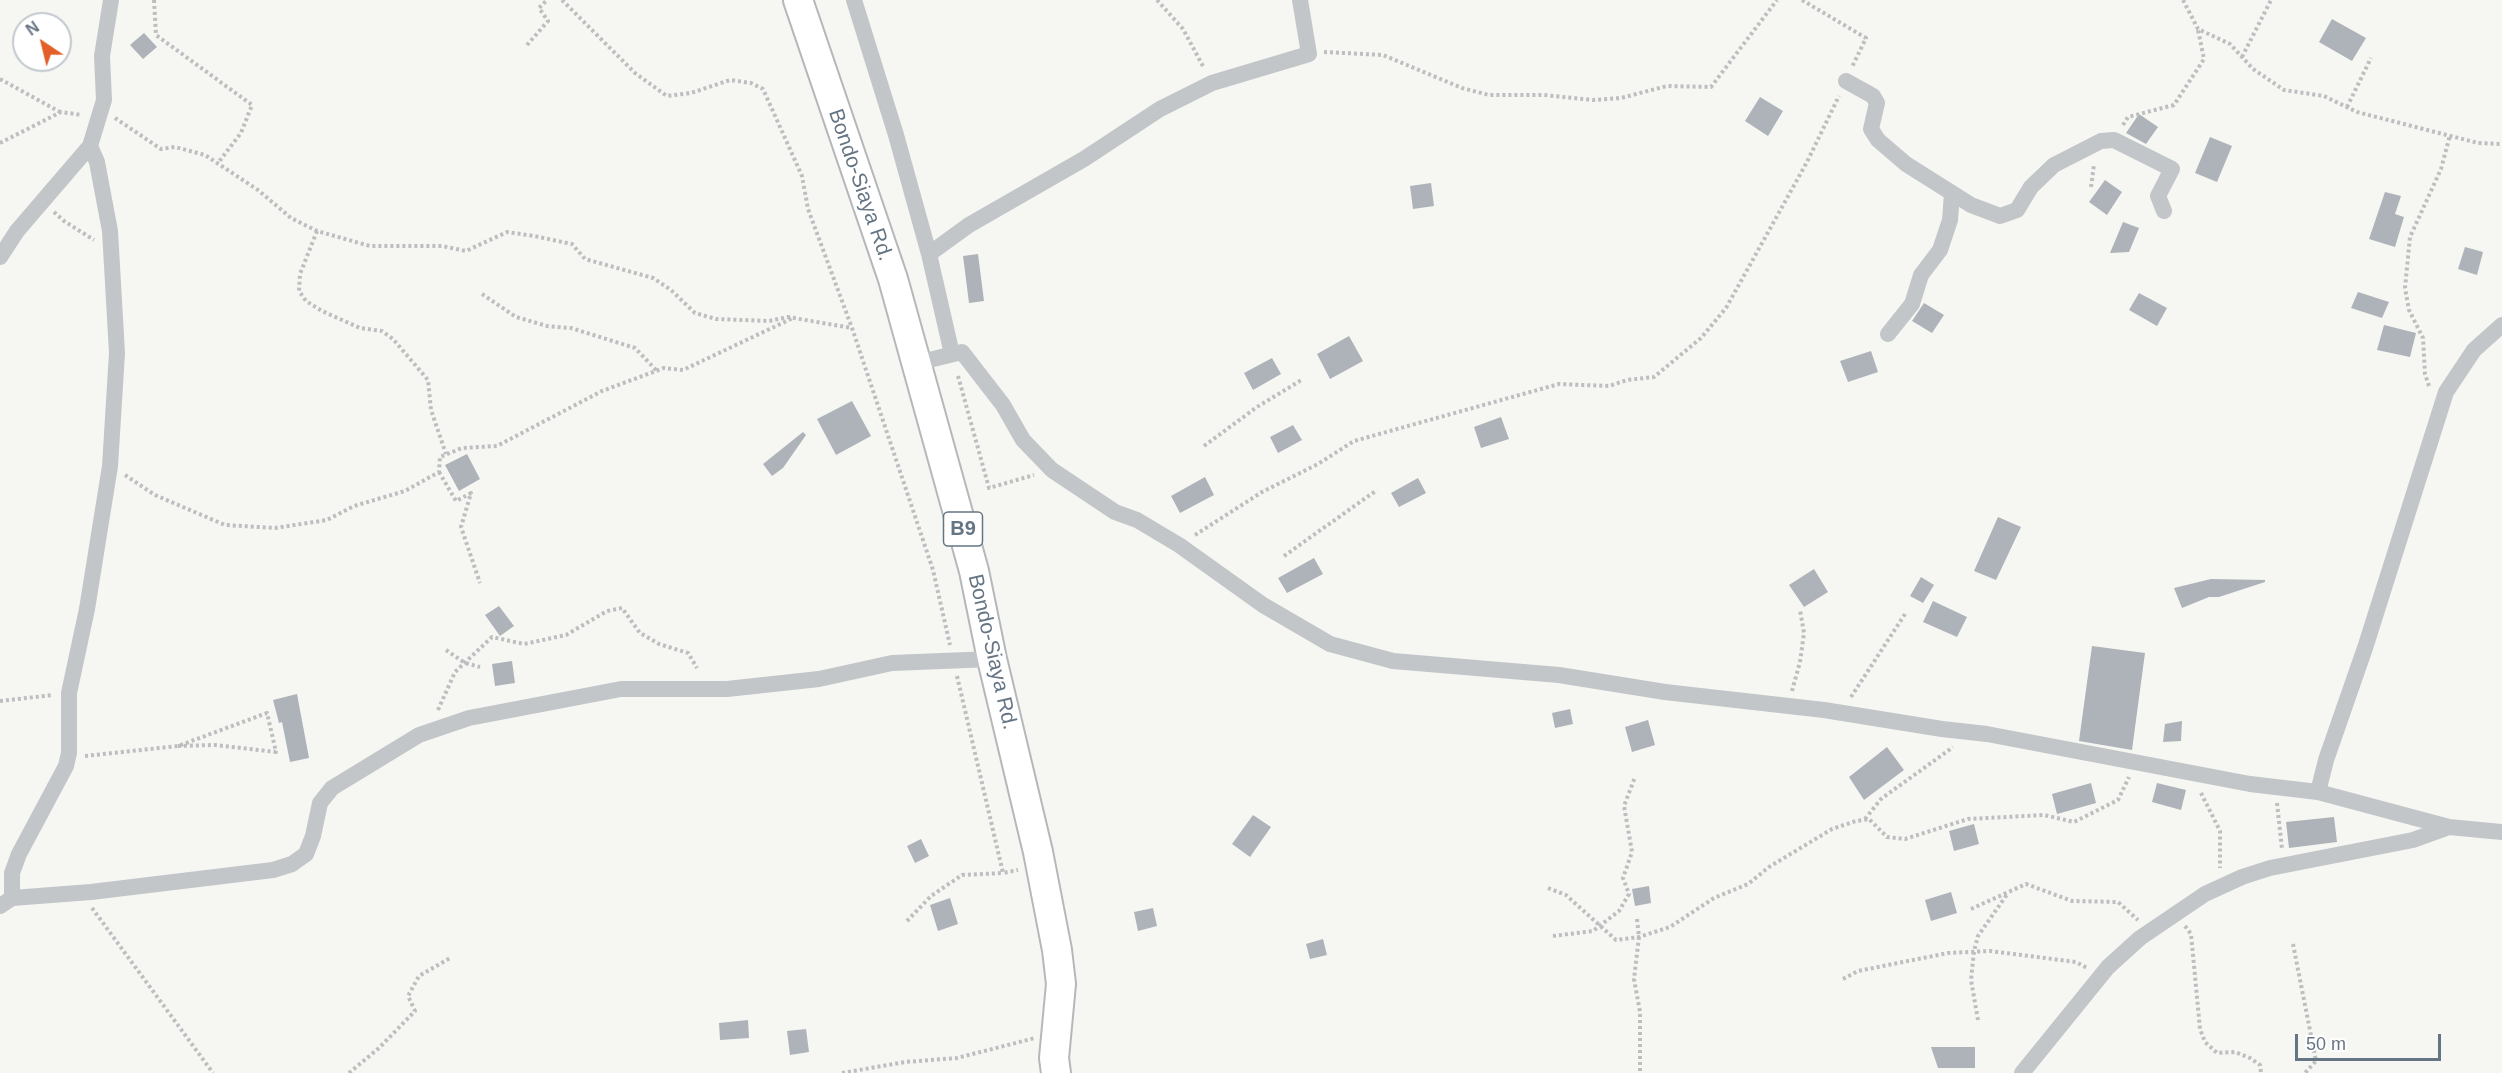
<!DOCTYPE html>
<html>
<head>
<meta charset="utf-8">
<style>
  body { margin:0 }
  #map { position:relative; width:2502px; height:1073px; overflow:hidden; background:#f6f7f3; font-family:Helvetica,sans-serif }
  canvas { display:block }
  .north { position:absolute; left:12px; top:12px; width:60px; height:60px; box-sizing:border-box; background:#fff; border:2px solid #c2c8ce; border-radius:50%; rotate:325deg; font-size:16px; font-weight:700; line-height:24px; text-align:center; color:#667584 }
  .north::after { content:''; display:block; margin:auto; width:21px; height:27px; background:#e25f27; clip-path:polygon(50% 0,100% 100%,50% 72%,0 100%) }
  .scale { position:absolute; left:2295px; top:1034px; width:146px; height:27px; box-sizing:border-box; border:3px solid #667584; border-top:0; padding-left:8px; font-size:18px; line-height:21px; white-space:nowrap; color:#667584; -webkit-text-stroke:4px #fff; paint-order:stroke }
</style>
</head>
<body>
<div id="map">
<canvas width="2502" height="1073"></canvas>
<div class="north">N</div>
<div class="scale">50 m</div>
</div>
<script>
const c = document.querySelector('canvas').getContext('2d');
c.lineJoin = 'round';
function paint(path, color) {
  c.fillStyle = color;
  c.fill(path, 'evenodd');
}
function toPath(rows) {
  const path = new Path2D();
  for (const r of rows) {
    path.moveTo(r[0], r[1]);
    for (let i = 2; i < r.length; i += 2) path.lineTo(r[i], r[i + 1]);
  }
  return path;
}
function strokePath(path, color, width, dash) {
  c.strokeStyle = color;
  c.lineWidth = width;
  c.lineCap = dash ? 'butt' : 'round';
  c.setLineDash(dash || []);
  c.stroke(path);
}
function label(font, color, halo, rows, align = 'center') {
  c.font = font + ' Helvetica,sans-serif';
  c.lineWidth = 6;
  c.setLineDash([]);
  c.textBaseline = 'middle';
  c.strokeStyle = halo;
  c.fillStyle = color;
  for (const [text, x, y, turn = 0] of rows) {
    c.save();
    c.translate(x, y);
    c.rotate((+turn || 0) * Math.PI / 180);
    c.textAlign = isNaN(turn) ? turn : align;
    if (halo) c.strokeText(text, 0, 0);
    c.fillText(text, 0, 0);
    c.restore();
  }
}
const building = toPath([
  [2332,19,2366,38,2352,61,2319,42],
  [144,33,157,47,143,59,130,45],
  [1760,97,1783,111,1768,136,1745,121],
  [2139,114,2158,127,2146,144,2126,133],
  [2210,137,2232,146,2217,182,2195,173],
  [2105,180,2122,192,2107,215,2089,202],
  [1431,183,1434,206,1413,209,1410,186],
  [2385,192,2401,196,2395,214,2404,217,2395,247,2369,239],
  [2123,222,2139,228,2129,252,2110,253],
  [2465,247,2483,252,2477,275,2458,269],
  [978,254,984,301,969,303,963,256],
  [2358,292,2389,302,2382,318,2351,308],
  [2139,293,2167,308,2157,326,2129,310],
  [1924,303,1944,315,1932,333,1912,321],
  [2384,325,2416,333,2410,357,2377,350],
  [1349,336,1363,361,1330,379,1317,354],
  [1871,351,1878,372,1848,382,1840,361],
  [1272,358,1281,374,1253,390,1244,373],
  [852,401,871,436,836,455,817,419],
  [1501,417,1509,439,1481,448,1474,427],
  [1293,425,1302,440,1278,453,1270,437],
  [803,432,806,435,783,468,772,476,763,464],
  [467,454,480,479,459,491,445,465],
  [1205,477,1214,495,1180,513,1171,496],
  [1418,478,1426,493,1399,507,1391,493],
  [1998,517,2021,527,1996,580,1974,571],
  [1314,558,1323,574,1287,593,1278,578],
  [1814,569,1828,592,1804,607,1789,585],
  [1921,577,1934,585,1923,603,1910,596],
  [2211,579,2265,580,2265,582,2219,597,2209,597,2182,608,2174,588],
  [1933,601,1967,617,1957,637,1923,622],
  [499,606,514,626,500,636,485,615],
  [2092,646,2145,653,2132,750,2079,741],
  [512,661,515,683,495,686,492,664],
  [297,694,309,758,290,762,282,722,279,723,273,700],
  [1570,709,1573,724,1555,728,1552,713],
  [1648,720,1655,745,1632,752,1625,727],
  [2182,721,2181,741,2163,742,2165,724],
  [1887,747,1904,770,1864,800,1849,777],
  [2091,783,2096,803,2057,814,2052,794],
  [2157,783,2186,790,2181,810,2152,802],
  [1253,815,1271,827,1250,857,1232,844],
  [2334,817,2337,842,2289,848,2286,822],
  [1974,824,1979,844,1954,851,1949,831],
  [921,839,929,856,915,863,907,846],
  [1649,886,1651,903,1635,906,1632,889],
  [1951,892,1957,913,1931,921,1925,900],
  [950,898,958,924,938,931,930,905],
  [1153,908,1157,926,1138,931,1134,912],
  [1323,939,1327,955,1310,959,1306,944],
  [748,1020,749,1038,720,1040,719,1023],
  [806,1029,809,1052,790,1055,787,1031],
  [1931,1047,1975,1047,1975,1068,1938,1068]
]);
const path = toPath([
  [154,0,156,35,252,105,241,133,218,163],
  [562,0,635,73,667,96,691,93,730,80,751,83,763,89,802,176,808,209,852,328,933,570,950,645],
  [1157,0,1183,29,1204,68],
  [1802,0,1866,38,1852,67],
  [2183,0,2198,29,2230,44,2253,69,2284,90,2324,96,2357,112,2478,143,2502,144],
  [527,45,548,21,539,8,547,0],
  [1324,52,1383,55,1462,88,1489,95,1544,95,1593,100,1621,98,1667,86,1711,87,1777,0],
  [2242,57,2271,0],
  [0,79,60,112],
  [2347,107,2371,58],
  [115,118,161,149,175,147,205,155,258,190,291,218,317,231,370,246,442,246,466,251,507,232,534,236,572,244,585,259,653,278,671,290,695,313,716,319,769,321,788,317,852,328],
  [2123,125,2128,117,2174,105,2204,59,2198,30],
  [0,143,61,112,82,115],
  [2091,187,2094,165],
  [54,212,64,221,94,240],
  [317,231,300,274,299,291,306,301,322,311,360,328,382,331,393,339,428,380,431,410,446,454],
  [482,294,516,317,547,326,571,328,635,348,657,371],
  [958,376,989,488,1034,475],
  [2429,386,2425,374,2423,338,2409,310,2405,288,2410,237,2441,169,2450,135],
  [1204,446,1257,407,1303,379],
  [439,472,456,501,471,493,461,527,480,583],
  [125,475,155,495,225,525,275,528,327,520,354,506,405,491,439,472,440,457,462,448,497,446,602,391,664,368,683,370,793,318],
  [1195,535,1262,492,1318,464,1354,441,1559,384,1609,386,1627,380,1654,377,1701,338,1726,308,1807,162,1839,96],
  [1284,556,1377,490],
  [446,650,465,663,480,667],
  [957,676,1003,873,1018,870],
  [1792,691,1800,662,1804,633,1800,610],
  [1851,697,1905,614],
  [0,701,53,695],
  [438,710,455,672,492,637,524,644,566,635,607,611,622,608,640,633,659,644,688,653,697,668],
  [85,756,178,746,267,713,276,752,215,745,178,746],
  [2201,793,2220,831,2220,868],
  [2277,803,2282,849],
  [1865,819,1881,799,1953,747],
  [1548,888,1566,895,1616,940,1639,937,1670,927,1714,898,1748,884,1769,867,1832,829,1856,821,1869,819,1887,837,1905,839,1968,819,2044,815,2074,822,2118,800,2129,777],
  [92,908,213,1073],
  [1971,909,2026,884,2072,901,2118,902,2138,920],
  [1637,919,1639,937,1634,979,1640,1012,1640,1073],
  [907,921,931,896,962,875,1003,873],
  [2185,926,2191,934,2200,1029,2205,1042,2217,1053,2235,1052,2250,1058,2260,1065,2261,1073],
  [1553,936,1593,931,1619,911,1629,894,1623,878,1632,852,1624,806,1635,777],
  [2293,944,2316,1061,2305,1073],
  [1843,979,1858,971,1948,953,1990,951,2076,962,2087,968],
  [1978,1020,1971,980,1974,951,1978,936,2008,893],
  [349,1073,379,1048,415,1011,408,996,419,976,450,958],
  [842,1073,905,1062,957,1058,1035,1038]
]);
const minor = toPath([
  [854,0,896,135,929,254],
  [1846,81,1873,96,1877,103,1871,129,1878,140,1906,164,1971,205,2000,216,2017,210,2031,187,2054,165,2101,141,2114,140,2172,169,2158,196,2164,211],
  [0,257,17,231,90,146,104,100,102,56,111,0],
  [1888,334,1912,304,1921,275,1940,250,1950,220,1952,193],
  [952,354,929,254,969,225,1084,159,1160,109,1212,83,1309,54,1300,0],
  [917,363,962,352,1003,405,1023,440,1052,470,1115,512,1137,520,1179,545,1263,605,1330,644,1393,661,1559,675,1665,692,1824,710,1942,729,1987,734,2250,784,2318,792,2449,827,2502,832],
  [2318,792,2326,760,2365,648,2446,392,2474,350,2502,325],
  [12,898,91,892,273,870,292,864,306,854,313,836,320,803,332,788,419,735,469,718,621,689,727,689,819,679,892,663,992,659],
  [0,906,12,898,12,873,19,854,66,766,69,753,69,693,87,609,110,466,117,353,110,231,97,162,90,146],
  [2022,1073,2108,967,2140,938,2205,894,2242,877,2270,868,2413,840,2449,827]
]);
const trunk = toPath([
  [798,0,893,279,974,571,992,659,1038,852,1057,950,1061,984,1054,1058,1056,1073]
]);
const shields = [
  [963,529,39]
];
const shieldNames = [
  ["B9",963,529]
];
const streetNames = [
  ["Bondo-Siaya Rd.",860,185,71],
  ["Bondo-Siaya Rd.",992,652,77]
];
paint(building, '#adb3b9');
strokePath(trunk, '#b5b8bb', 32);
strokePath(path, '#bcbec0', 4, [3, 3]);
strokePath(minor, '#c2c6c9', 16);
strokePath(trunk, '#fff', 28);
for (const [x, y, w] of shields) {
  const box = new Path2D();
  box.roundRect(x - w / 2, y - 17, w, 34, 4.5);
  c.fillStyle = '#fff';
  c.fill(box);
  strokePath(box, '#667584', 1.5);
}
label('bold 20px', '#667584', null, shieldNames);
label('21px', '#667584', '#fff', streetNames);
</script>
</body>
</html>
